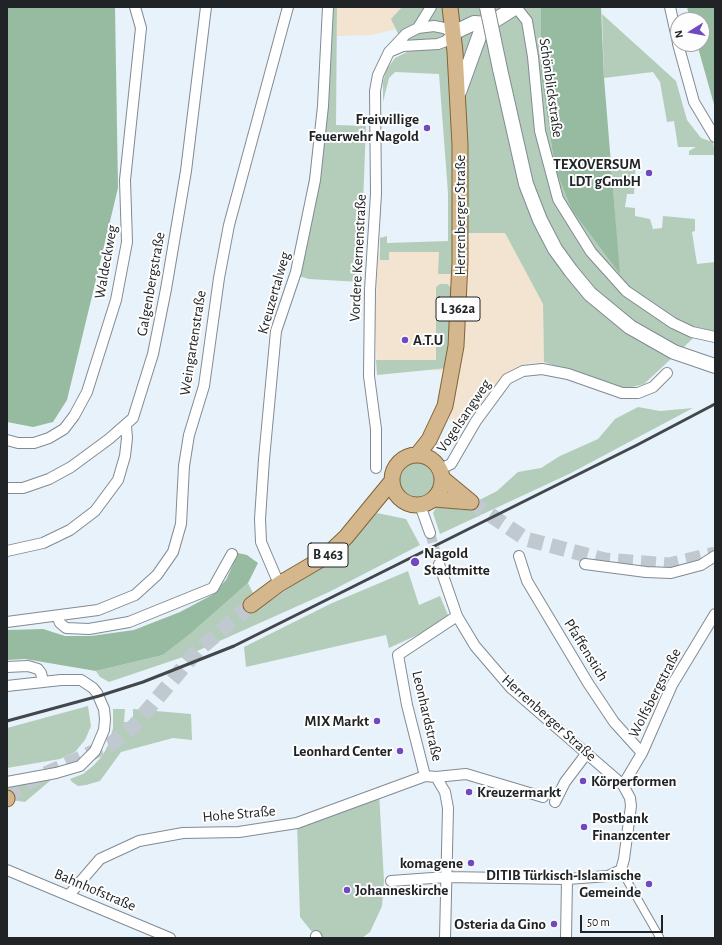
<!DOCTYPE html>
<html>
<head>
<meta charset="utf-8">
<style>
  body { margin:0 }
  #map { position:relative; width:722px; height:945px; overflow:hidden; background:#e8f2fa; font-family:"Alegreya Sans",sans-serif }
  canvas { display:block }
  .frame { position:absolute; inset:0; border:8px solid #202427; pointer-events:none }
  .north { position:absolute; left:670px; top:12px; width:40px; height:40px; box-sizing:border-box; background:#fdfdfd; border:1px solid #a5a6a7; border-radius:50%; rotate:259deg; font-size:11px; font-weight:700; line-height:16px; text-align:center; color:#202427 }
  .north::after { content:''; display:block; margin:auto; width:14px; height:18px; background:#7049c2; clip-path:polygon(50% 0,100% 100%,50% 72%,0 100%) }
  .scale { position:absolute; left:580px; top:915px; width:83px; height:18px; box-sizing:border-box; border:2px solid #202427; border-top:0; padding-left:5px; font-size:12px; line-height:14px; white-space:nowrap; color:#202427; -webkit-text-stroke:3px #fdfdfd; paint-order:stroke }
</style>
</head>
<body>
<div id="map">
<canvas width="722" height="945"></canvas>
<div class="frame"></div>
<div class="north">N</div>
<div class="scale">50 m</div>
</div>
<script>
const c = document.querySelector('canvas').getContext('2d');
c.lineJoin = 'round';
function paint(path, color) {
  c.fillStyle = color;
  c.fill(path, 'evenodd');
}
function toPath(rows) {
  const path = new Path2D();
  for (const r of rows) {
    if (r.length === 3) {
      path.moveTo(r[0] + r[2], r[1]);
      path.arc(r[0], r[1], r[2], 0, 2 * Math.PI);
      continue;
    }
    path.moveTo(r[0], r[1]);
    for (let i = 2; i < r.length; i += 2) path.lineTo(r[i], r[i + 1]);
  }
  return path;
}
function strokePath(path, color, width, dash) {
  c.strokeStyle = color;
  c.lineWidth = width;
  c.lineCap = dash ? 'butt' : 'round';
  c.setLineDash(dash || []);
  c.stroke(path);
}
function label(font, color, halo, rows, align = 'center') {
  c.font = font + ' "Alegreya Sans",sans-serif';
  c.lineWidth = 4;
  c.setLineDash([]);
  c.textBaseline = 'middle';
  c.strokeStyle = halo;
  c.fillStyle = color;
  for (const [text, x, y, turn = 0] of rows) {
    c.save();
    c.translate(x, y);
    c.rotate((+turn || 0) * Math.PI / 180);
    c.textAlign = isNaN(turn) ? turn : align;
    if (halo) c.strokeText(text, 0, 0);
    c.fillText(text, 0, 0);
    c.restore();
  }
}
const commercial = toPath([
  [337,7,418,7,400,28,372,35,337,36],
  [470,232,505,233,543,304,544,362,524,364,506,373,492,388,463,427,449,420,459,370,444,371,377,367,375,326,378,251,468,246]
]);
const green = toPath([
  [323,7,337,7,336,125,366,126,360,282,309,279,292,274,319,124],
  [402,7,541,7,541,75,555,168,619,271,611,162,636,158,634,194,627,194,625,207,635,208,635,216,650,219,653,229,662,228,663,216,695,219,695,231,692,232,697,264,715,262,715,331,702,330,644,384,628,388,613,386,544,362,543,304,505,233,453,233,451,274,438,274,439,252,389,252,389,260,380,260,380,238,387,236,387,243,448,241,448,193,439,74,395,72,389,78,383,102,383,82,386,70,395,58,407,52,391,19],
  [602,14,676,81,687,120,701,138,713,142,715,155,689,155,689,151,696,147,678,147,674,121,667,122,660,82,653,72,604,78],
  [440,284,447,284,452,288,448,368,377,375,376,360,436,360,436,287],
  [638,407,660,411,693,408,569,474,440,534,433,513,437,506,456,506,460,510,497,491,518,472,541,468,560,456,598,439,615,419],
  [417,480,19],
  [377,513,406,519,420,545,329,592,186,656,109,682,100,677,96,671,163,655,189,635,248,583,253,593,242,602,260,607,270,601,340,552],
  [408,571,419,605,440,596,448,615,426,631,389,648,386,635,246,667,244,647,330,604],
  [88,706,91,726,85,740,75,752,60,759,7,768,7,728],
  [113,709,125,709,124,722,133,722,133,709,191,714,192,740,173,738,121,752,100,781,86,785,78,786,72,782,70,779,83,774,94,765,103,755,109,743,113,728],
  [51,780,25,802,7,799,7,787],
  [379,792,384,881,382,906,370,932,362,938,317,938,300,917,297,823]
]);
const forest = toPath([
  [7,7,115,7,118,188,67,400,53,422,33,427,7,422],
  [541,7,601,7,604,78,620,274,572,210,555,168,541,75],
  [687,7,715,7,715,108,697,44,702,44,702,20,690,20],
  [238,553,247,555,258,563,248,583,189,635,163,655,96,671,25,659,7,660,7,630,43,629,65,636,91,636,134,630,180,612,212,595,226,580]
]);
const minorTunnel = toPath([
  [430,533,439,564]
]);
const primaryTunnel = toPath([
  [471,502,526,539,605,560,669,565,715,554],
  [7,798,28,782,111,744,134,726,197,651,251,605]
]);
const pedestrian = toPath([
  [621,870,660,938]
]);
const minor = toPath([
  [516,7,527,21,533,57,540,131,558,199,591,252,626,291,673,323,692,332,715,337],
  [670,7,678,43],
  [418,28,431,7],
  [678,44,694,102,715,137],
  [7,440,18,443,34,443,49,438,64,429,74,416,87,392,116,300,127,242,125,180,141,28,135,7],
  [376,468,376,429,369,376,370,290,376,194,375,91,378,75,389,52,406,34,418,28,434,26,444,28,453,33,446,41,438,44,403,46,389,52],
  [440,469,451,464,476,421,507,379,523,371,542,369,568,374,622,393,638,393,653,387,667,373],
  [7,488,23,488,49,479,71,467,109,439,133,418,153,354,166,289,186,171,206,7],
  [420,505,430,533],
  [7,551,43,543,70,530,95,511,118,480,125,456,127,438,126,426],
  [519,556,527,581,588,683,614,722,642,753],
  [585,564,646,572,671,573,701,565,715,556],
  [279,584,261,542,260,519,264,459,276,331,296,272,315,180,323,106,328,7],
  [57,616,60,623,66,628,89,629,129,622,213,588,232,554],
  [7,622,98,610,135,595,157,575,173,552,181,524,184,466,189,435,204,386,219,278,229,225,288,7],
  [7,667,28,666,38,669,41,673,43,681],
  [7,686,61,680,81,680,93,688,97,693,104,709,105,719,104,730,95,751,80,766,56,773,7,782],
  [436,777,466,774,543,797],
  [623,785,642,753,672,685,715,614],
  [555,802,565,782,587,753],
  [7,870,170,938],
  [391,881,446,877,567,879,608,876,621,870,624,859,631,806,630,798,623,785,511,688,475,646,457,616,439,564],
  [69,895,100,859,139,841,183,833,239,832,297,823,425,776],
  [316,936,317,938],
  [445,938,448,808,445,792,436,777,425,776,407,705,398,655,457,616],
  [566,938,567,879]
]);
const secondary = toPath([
  [453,33,474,23,489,24],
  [500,69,526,184,540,220,555,249,571,271,590,294,630,327,674,352,715,366],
  [459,92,480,34,489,24,516,7]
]);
const primary = toPath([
  [417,455,429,440,445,406,456,346,460,262,460,145,455,52,450,7],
  [417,480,25],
  [442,478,471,502],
  [434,499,471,502],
  [251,605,279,584,325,557,346,537,392,481],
  [7,799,7,798]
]);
const rail = toPath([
  [7,721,99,696,143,682,234,646,637,445,715,404]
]);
const secondaryBridge = toPath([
  [487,7,500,69]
]);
const markers = [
  [427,128,4,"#7049c2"],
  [649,173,4,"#7049c2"],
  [405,340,4,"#7049c2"],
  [415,562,5,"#7049c2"],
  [377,721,4,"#7049c2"],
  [400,751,4,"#7049c2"],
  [583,781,4,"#7049c2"],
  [469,792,4,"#7049c2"],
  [584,827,4,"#7049c2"],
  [471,863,4,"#7049c2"],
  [649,884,4,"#7049c2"],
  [347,890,4,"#7049c2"],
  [554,924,4,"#7049c2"]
];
const shields = [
  [458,309,44],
  [328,555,40]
];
const shieldNames = [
  ["L 362a",458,309],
  ["B 463",328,555]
];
const streetNames = [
  ["Schönblickstraße",551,88,82],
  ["Herrenberger Straße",460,215,-90],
  ["Vordere Kernenstraße",358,258,-87],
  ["Waldeckweg",106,262,-80],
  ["Galgenbergstraße",151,284,-80],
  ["Kreuzertalweg",274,293,-74],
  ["Weingartenstraße",193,343,-81],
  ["Vogelsangweg",464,416,-56],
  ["Pfaffenstich",586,650,58],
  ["Wolfsbergstraße",655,693,-63],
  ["Leonhardstraße",427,716,77],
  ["Herrenberger Straße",549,718,42],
  ["Hohe Straße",239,814,-5],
  ["Bahnhofstraße",95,890,23]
];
const poiNames = [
  ["Freiwillige",419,119],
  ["Feuerwehr Nagold",419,136],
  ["TEXOVERSUM",641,164],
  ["LDT gGmbH",641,181],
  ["A.T.U",413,340,"left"],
  ["Nagold",424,553,"left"],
  ["Stadtmitte",424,570,"left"],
  ["MIX Markt",369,721],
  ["Leonhard Center",392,751],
  ["Körperformen",591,781,"left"],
  ["Kreuzermarkt",477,792,"left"],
  ["Postbank",592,818,"left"],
  ["Finanzcenter",592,835,"left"],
  ["komagene",463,863],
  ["DITIB Türkisch-Islamische",641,875],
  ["Gemeinde",641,892],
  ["Johanneskirche",355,890,"left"],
  ["Osteria da Gino",546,924]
];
paint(commercial, '#f2e4d1');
paint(green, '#b4cdba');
paint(forest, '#97bba0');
strokePath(minorTunnel, '#c0c9d0', 10, [10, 5]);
strokePath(primaryTunnel, '#c0c9d0', 15, [15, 8]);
strokePath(pedestrian, '#828b93', 9);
strokePath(minor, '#828b93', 12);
strokePath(secondary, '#828b93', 16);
strokePath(primary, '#826437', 17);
strokePath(pedestrian, '#fff', 7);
strokePath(minor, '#fff', 10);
strokePath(secondary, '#fff', 14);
strokePath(primary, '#d4b78c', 15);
strokePath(rail, '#42474b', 3);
strokePath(secondaryBridge, '#828b93', 16, []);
strokePath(secondaryBridge, '#fff', 14);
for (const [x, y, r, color] of markers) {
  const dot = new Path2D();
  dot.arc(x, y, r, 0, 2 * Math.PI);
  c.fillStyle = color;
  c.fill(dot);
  strokePath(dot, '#fdfdfd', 1.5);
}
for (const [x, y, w] of shields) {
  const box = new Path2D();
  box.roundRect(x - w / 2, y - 12, w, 24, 3);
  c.fillStyle = '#fdfdfd';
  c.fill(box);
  strokePath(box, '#202427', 1);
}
label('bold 14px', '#202427', null, shieldNames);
label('15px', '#202427', '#fdfdfd', streetNames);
label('bold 15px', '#202427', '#fdfdfd', poiNames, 'right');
</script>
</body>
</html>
